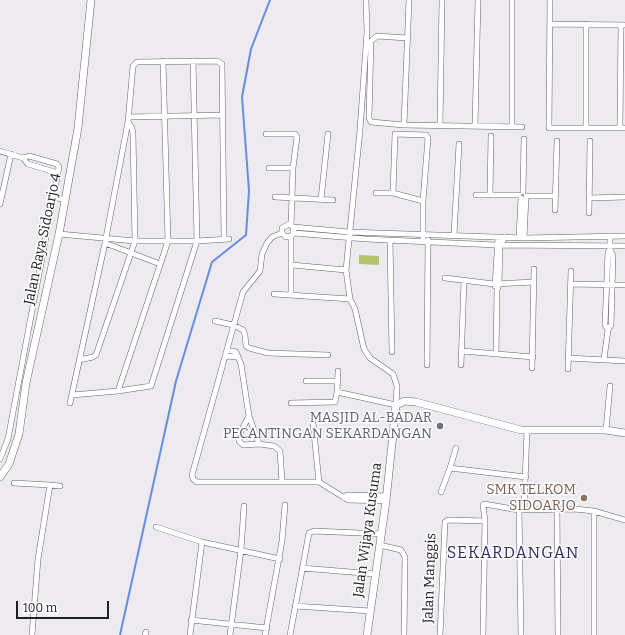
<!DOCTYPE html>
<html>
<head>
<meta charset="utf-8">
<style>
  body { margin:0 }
  #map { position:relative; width:625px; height:635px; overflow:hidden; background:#edeaf0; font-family:Bitter,serif }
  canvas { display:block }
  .scale { position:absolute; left:16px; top:601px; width:93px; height:18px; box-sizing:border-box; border:2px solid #212022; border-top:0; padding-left:5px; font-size:12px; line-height:14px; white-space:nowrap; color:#212022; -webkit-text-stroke:3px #fff; paint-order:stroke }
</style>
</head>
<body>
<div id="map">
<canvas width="625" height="635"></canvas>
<div class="scale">100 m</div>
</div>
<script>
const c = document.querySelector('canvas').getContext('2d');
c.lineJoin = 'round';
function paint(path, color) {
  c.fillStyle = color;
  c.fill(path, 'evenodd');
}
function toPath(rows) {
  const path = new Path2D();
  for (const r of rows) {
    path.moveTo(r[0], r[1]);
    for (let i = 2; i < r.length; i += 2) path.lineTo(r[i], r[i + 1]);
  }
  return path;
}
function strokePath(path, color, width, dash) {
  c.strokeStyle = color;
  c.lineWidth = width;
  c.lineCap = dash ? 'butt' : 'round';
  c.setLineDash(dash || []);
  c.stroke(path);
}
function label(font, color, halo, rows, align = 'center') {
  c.font = font + ' Bitter,serif';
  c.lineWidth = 3;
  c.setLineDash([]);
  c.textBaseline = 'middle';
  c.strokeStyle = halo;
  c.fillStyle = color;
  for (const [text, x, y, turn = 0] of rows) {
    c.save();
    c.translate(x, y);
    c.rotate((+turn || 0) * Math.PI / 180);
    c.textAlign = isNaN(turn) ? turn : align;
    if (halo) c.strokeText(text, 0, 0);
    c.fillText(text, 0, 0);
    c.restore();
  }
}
const green = toPath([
  [359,255,379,256,379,265,359,264]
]);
const stream = toPath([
  [120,635,176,381,212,262,246,235,249,191,242,97,251,49,270,0]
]);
const street = toPath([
  [550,0,549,128,625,128],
  [551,24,625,25],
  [586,24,586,127],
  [407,38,377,36,371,41,369,118,371,122,404,125,522,127],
  [129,117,221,115],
  [404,125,409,0],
  [440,126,442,0],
  [475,126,478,0],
  [512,127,512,0],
  [620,128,621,26],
  [266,134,295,134,297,137,293,168,291,225],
  [0,151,23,158,29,156,57,164,59,167,8,439,0,459],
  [23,158,28,164,58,173],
  [269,168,293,168],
  [523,192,524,139],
  [376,193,393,193,423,201],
  [393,193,395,134,426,135,428,138,423,201,423,241],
  [476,195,519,195],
  [490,195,491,136],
  [526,196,555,196],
  [54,197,65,200],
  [275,197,333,200],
  [589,198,625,197],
  [321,199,328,134],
  [0,204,11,154],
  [555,210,557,141],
  [589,213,590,141],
  [293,227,349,232,524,238,625,236],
  [282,233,272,237,267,243,262,254,260,271,243,292,192,475,193,479,197,482,319,482,348,500,386,501],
  [294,233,293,227,289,224,282,228,282,233,286,237,291,236,294,233,366,239,496,245,625,246],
  [59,234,135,241,197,241,229,239],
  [454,235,459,144],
  [519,237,521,198],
  [524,238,526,197],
  [390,240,392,352],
  [105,243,160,264],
  [292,265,346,270],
  [445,278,494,284,534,282],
  [571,284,625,285],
  [495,286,498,237],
  [274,294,350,299],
  [291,294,291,236],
  [215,321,233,325,243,330,245,335,246,346,249,348,268,353,328,355],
  [608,330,605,325,608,252,610,250],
  [227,350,236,352,241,364,249,416,259,444,274,446,280,451,282,482],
  [462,351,533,357],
  [496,354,497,290,499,284,500,245,505,237],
  [225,356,237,357],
  [568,358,625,361],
  [604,359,608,330,611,325,613,255,610,250,610,236],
  [79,360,93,357,96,355,135,241,133,134,132,128,128,122],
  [427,365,428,240],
  [461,365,464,280],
  [532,368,534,269],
  [568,369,571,271],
  [306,381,337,381],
  [118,391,151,386,197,241,193,61],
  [337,392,338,371],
  [72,395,118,391,168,241,163,61],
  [70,403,105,243,128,122,133,66,137,62,217,61,222,64,224,239],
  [291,403,335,402,337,392,396,405,397,386,393,374,370,358,364,349,355,309,350,299,346,270,360,130,367,32,366,0],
  [249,416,240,433,239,441,243,445,259,444],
  [313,423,319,482],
  [606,430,610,386],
  [456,448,450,468,526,477],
  [14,483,50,485],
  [441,492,450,468],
  [344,498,347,495,387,496],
  [524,509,527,430],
  [519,510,521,635],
  [557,510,558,635],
  [156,527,202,542,280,559],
  [380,545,401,550,405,557,404,635],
  [302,568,375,574],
  [295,606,370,611],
  [191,620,267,628],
  [32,635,38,559,50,485,60,486],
  [145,635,146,632],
  [190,635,202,542],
  [230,635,241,550,244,506],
  [265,635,282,541,285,505],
  [290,635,309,533,314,531,382,534],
  [440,635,445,522,448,520,485,521],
  [483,635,485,521,483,505,484,504,519,510,574,509,594,511,625,520],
  [594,635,594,511]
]);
const secondary = toPath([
  [0,477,9,464,19,434,26,383,59,234,78,128,91,0],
  [367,635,386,501,396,405,405,401,416,402,521,430,606,430,625,433]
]);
const markers = [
  [440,426,4,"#6b7280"],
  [584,498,4,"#8d6e63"]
];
const streetNames = [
  ["Jalan Raya Sidoarjo 4",43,239,-78],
  ["Jalan Wijaya Kusuma",368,530,-82],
  ["Jalan Manggis",430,578,-88]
];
const worshipNames = [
  ["MASJID AL-BADAR",432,418],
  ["PECANTINGAN SEKARDANGAN",432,434]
];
const educationNames = [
  ["SMK TELKOM",576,490],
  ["SIDOARJO",576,506]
];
const quarterNames = [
  ["SEKARDANGAN",513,554]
];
paint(green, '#b3c46c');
strokePath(stream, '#698ddd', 2);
strokePath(street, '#656368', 6);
strokePath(secondary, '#656368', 8);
strokePath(street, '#fff', 5);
strokePath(secondary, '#fff', 7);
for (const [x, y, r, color] of markers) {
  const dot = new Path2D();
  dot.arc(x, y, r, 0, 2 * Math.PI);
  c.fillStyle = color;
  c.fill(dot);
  strokePath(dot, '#fff', 1.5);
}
label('14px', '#212022', '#fff', streetNames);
label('14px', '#5b616d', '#fff', worshipNames, 'right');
label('14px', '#785e54', '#fff', educationNames, 'right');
c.letterSpacing = '1px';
label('16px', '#2d2c66', '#fff', quarterNames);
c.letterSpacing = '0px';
</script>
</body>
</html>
